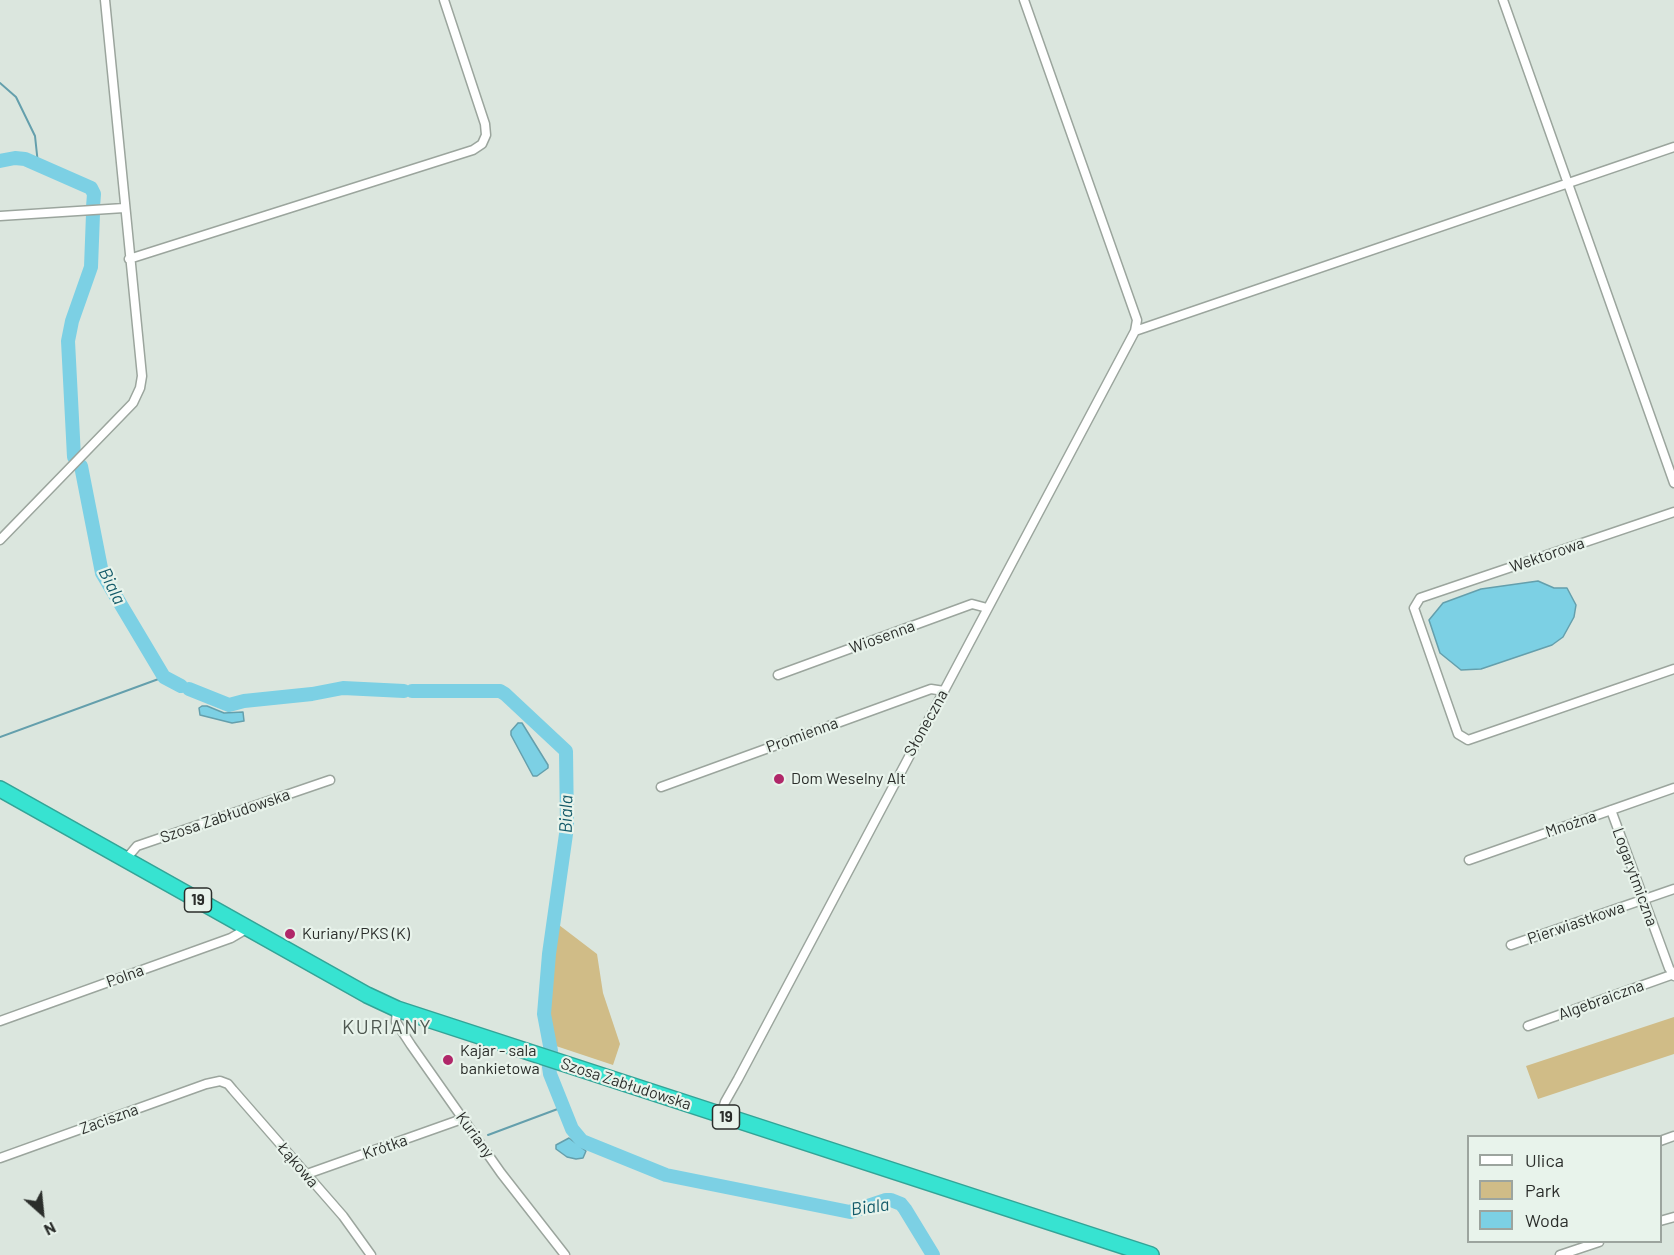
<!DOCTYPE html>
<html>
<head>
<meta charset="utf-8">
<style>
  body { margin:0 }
  #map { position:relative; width:1674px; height:1255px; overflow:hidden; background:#dbe6de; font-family:Barlow,sans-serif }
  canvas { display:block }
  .legend { position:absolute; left:1467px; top:1135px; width:195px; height:108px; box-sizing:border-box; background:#e8f3eb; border:2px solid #9ca49e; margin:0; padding:8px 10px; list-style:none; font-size:18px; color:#2b2e2b }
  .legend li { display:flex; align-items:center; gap:12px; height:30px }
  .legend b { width:30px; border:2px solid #9ca49e }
  .north { position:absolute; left:12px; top:1183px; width:60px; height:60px; -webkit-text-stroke:4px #e8f3eb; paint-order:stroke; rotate:153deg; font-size:16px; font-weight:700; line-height:24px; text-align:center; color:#2b2e2b }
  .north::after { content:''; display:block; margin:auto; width:21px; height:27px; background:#2b2e2b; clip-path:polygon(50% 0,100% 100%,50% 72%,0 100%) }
</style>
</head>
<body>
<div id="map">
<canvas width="1674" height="1255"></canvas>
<ul class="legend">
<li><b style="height:8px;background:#fff"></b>Ulica</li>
<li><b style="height:16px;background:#d0bc87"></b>Park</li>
<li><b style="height:16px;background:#7cd0e4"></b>Woda</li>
</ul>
<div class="north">N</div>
</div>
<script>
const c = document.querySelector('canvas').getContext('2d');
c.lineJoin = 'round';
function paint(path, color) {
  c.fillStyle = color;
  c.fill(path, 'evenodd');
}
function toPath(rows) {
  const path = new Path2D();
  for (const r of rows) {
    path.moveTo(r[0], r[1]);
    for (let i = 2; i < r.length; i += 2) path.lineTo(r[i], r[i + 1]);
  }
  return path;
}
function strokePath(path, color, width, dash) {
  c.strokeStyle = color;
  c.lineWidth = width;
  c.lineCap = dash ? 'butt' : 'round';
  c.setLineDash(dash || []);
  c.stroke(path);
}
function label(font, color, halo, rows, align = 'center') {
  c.font = font + ' Barlow,sans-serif';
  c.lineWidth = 4.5;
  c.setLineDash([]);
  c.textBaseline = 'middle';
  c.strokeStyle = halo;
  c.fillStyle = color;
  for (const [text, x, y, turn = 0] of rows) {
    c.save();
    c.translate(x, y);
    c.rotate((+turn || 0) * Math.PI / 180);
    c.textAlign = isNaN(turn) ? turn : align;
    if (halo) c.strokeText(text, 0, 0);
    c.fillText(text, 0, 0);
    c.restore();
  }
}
const green = toPath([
  [559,925,597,954,603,993,620,1044,613,1065,556,1046,548,1020,551,964],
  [1674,1017,1674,1054,1538,1099,1526,1066]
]);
const water = toPath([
  [1538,581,1554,588,1567,588,1576,605,1574,617,1563,637,1552,645,1481,669,1461,670,1440,653,1429,620,1443,603,1481,589,1538,581],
  [202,706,207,706,224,713,243,712,244,721,232,723,200,715,199,708,202,706],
  [518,723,522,723,548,765,548,768,537,776,533,776,511,735,511,731,518,723],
  [569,1138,586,1151,583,1158,576,1159,567,1157,556,1149,556,1145,569,1138]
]);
const stream = toPath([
  [0,83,16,97,35,136,38,164],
  [0,737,164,677],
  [488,1135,563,1107]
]);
const river = toPath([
  [0,161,15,158,25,159,91,188,94,194,93,207],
  [74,457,68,341,72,321,91,267,93,214],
  [81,466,102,573,164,677,181,686],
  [189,689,229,705,244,701,312,694,343,688,404,691],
  [412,691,500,691,505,694,566,751,567,827,549,954,544,1014,551,1051],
  [549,1067,550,1074,572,1129,582,1141,666,1175,850,1212,886,1200,891,1200,901,1204,905,1209,933,1255]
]);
const street = toPath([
  [1503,0,1674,483],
  [0,216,124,208],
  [129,259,473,150,482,144,486,135,485,124,444,0],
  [1135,331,1674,147],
  [1674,512,1420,598,1414,608,1458,734,1468,740,1674,669],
  [0,540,133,403,140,388,142,376,105,0],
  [778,675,972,604,987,608],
  [661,787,931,689,944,691],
  [1611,810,1669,968,1674,976],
  [126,859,137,846,330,780],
  [1469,860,1674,788],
  [1511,945,1674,889],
  [397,1009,396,1022,411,1045,501,1173,565,1255],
  [0,1021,231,938,243,931,245,926],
  [1528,1026,1674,974],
  [721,1115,725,1102,738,1079,1135,331,1137,320,1024,0],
  [1660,1141,1674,1136],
  [0,1158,206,1084,220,1081,228,1084,233,1090,343,1216,371,1255],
  [307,1174,462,1119],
  [1660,1221,1674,1217],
  [1560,1255,1599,1242]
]);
const highway = toPath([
  [0,789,367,995,397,1009,1151,1255]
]);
const markers = [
  [779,779,6,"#b02769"],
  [290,934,6,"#b02769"],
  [448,1060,6,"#b02769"]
];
const shields = [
  [198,900,27],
  [726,1117,27]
];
const shieldNames = [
  ["19",198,900],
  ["19",726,1117]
];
const streetNames = [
  ["Wektorowa",1547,555,-19],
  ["Wiosenna",882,637,-20],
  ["Słoneczna",926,723,-61],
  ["Promienna",802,735,-20],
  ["Szosa Zabłudowska",225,816,-19],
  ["Mnożna",1571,824,-19],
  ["Logarytmiczna",1635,877,70],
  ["Pierwiastkowa",1576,923,-19],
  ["Polna",125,976,-20],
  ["Algebraiczna",1601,1000,-20],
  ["Szosa Zabłudowska",626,1084,18],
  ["Zaciszna",109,1119,-20],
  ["Kuriany",475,1135,54],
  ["Krótka",385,1147,-19],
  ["Łąkowa",298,1165,49]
];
const poiNames = [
  ["Dom Weselny Alt",791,779],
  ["Kuriany/PKS (K)",302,934],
  ["Kajar - sala",460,1051],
  ["bankietowa",460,1069]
];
const waterNames = [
  ["Biala",112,586,63],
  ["Biala",566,814,-89],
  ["Biala",870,1207,-8]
];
const quarterNames = [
  ["KURIANY",387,1027]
];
paint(green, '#d0bc87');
paint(water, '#7cd0e4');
strokePath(water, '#649fac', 1.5);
strokePath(stream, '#649fac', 2);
strokePath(river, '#7cd0e4', 14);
strokePath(street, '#9ba59d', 11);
strokePath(highway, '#33a497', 18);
strokePath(street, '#fff', 8);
strokePath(highway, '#37e3d1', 15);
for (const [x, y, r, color] of markers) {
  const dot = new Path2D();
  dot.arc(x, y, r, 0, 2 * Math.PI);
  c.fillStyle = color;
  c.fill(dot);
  strokePath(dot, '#e8f3eb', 2);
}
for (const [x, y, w] of shields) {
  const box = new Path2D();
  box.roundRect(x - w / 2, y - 12, w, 24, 4.5);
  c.fillStyle = '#e8f3eb';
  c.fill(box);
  strokePath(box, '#2b2e2b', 1.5);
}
label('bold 15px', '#2b2e2b', null, shieldNames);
label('16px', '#2b2e2b', '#e8f3eb', streetNames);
label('16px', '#2b2e2b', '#e8f3eb', poiNames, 'left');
label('italic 18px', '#135a69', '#e8f3eb', waterNames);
c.letterSpacing = '1.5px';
label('20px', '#4f5851', '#e8f3eb', quarterNames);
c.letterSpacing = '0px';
</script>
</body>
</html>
